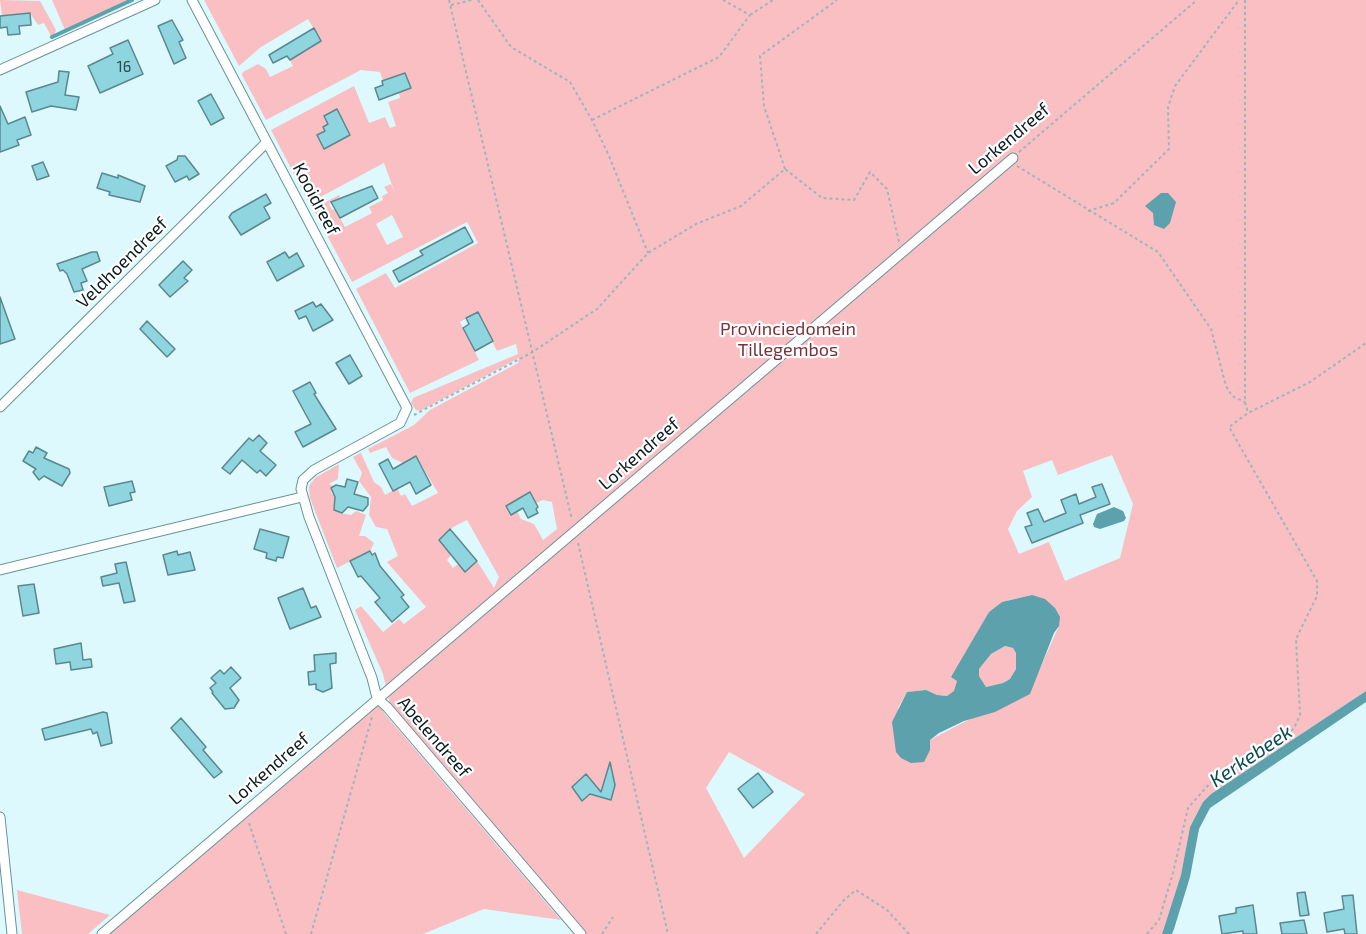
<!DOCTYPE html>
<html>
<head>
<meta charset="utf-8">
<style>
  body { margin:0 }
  canvas { display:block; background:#ddf9fd }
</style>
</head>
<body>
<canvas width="1366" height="934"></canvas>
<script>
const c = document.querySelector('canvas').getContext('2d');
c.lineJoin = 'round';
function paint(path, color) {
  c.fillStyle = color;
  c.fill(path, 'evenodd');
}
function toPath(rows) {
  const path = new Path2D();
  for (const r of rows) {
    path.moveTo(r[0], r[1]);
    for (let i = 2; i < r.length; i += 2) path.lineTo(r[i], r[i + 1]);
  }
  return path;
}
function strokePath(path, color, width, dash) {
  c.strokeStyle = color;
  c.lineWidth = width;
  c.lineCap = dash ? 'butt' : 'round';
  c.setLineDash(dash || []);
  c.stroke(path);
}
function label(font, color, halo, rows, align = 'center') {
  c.font = font + ' "Exo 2",sans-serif';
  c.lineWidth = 4.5;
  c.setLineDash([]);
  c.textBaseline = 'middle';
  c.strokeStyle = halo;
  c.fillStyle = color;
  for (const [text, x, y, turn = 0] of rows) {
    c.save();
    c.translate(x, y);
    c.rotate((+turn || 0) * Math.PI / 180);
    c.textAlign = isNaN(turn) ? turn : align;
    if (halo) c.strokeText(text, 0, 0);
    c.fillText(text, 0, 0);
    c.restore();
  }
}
const green = toPath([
  [0,0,40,1,56,30,54,35,51,36,44,23,38,25,30,13,2,16],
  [52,0,129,0,65,30],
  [204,0,1366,0,1366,691,1211,794,1203,802,1190,827,1181,875,1162,934,585,934,390,704,383,674,355,610,361,606,383,632,399,619,404,624,426,607,387,562,398,556,387,529,376,527,369,515,371,497,359,481,362,473,353,457,361,453,374,482,381,487,385,495,397,488,401,496,405,494,412,506,438,493,416,456,403,463,392,458,386,447,370,453,368,449,414,425,430,410,518,363,519,358,420,411,416,410,411,403,413,398,518,354,516,344,497,351,477,312,460,322,479,360,410,393,356,289,386,273,395,288,478,243,467,222,352,282,313,209,339,195,340,197,329,204,332,210,335,209,345,227,372,213,369,207,383,200,382,196,388,193,384,187,391,184,395,193,384,163,309,203,271,130,354,86,369,123,385,117,390,128,396,126,388,102,400,98,399,93,411,88,405,73,383,81,380,72,361,70,266,120,242,75,243,72,258,64,266,69,270,77,293,66,290,60,321,41,308,19,261,47,239,66],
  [392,215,403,237,387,245,376,224],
  [1112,455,1133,504,1120,558,1065,581,1049,542,1019,554,1008,529,1017,511,1032,497,1023,471,1052,460,1058,475],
  [530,492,536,503,543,500,552,502,557,529,543,540,534,524,521,519,517,511,511,514,506,506],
  [467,520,499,577,494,588,477,561,465,572,458,564,453,568,447,560,451,555,439,540,453,527],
  [1032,595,1059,626,1041,666,972,718,930,740,930,750,898,708,907,692,926,690,937,695,947,696,955,691,963,659,989,612,1002,602],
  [729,752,805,794,744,858,706,788],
  [339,464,338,479,329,484,333,486,331,493,335,496,334,510,339,513,351,515,356,511,366,515,359,536,365,536,374,543,370,551,337,568,310,498,309,486,315,478],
  [1005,646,1013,648,1016,653,1016,669,1010,679,1003,683,986,687,979,676,979,669,991,654],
  [379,703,384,713,561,920,484,909,423,934,108,934],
  [17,890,110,915,88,934,22,934]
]);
const water = toPath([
  [1161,193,1168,193,1176,202,1170,223,1164,229,1154,225,1153,213,1145,206],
  [1114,507,1123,511,1126,518,1124,521,1100,529,1094,527,1093,524,1097,514],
  [1032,595,1045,599,1055,608,1060,617,1059,626,1054,633,1030,694,995,712,964,721,939,733,930,740,930,750,924,762,911,763,901,758,896,752,892,722,907,692,926,690,937,695,947,696,954,691,957,681,951,677,989,612,1002,602],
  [1005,646,1013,648,1016,653,1016,669,1010,679,1003,683,986,687,979,676,979,669,991,654],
  [1366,691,1366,702,1210,808,1199,829,1190,877,1174,929,1172,934,1162,934,1181,875,1190,827,1203,802,1211,794]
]);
const stream = toPath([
  [52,37,132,0]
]);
const building = toPath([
  [30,13,31,25,19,26,20,34,8,35,7,27,0,28,0,16,30,13],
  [172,20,183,40,179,42,186,58,174,64,158,26,172,20],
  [314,28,321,41,290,60,287,56,273,63,269,55,314,28],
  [128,40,143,74,100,93,88,66,113,54,110,48,128,40],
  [59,71,69,72,65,95,79,97,76,110,51,106,32,112,26,92,58,82,59,71],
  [405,73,411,88,379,100,375,88,383,85,382,81,405,73],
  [211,94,224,118,211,125,198,101,211,94],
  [0,106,8,124,25,117,31,135,17,140,19,145,0,152,0,106],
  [337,109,350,135,324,149,317,135,325,131,323,127,328,124,324,116,337,109],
  [178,156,185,156,199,174,189,180,187,176,175,182,166,166,177,160,178,156],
  [43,162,49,176,37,180,32,166,43,162],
  [102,173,118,178,118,175,145,186,140,202,109,195,110,192,97,188,102,173],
  [372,186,378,198,340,218,331,202,372,186],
  [266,194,271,203,264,207,270,218,241,235,229,217,232,213,266,194],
  [465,227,473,242,399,282,393,271,423,255,420,251,465,227],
  [92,252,97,252,100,261,82,269,87,281,81,283,83,290,74,292,67,274,63,270,60,271,57,264,92,252],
  [285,252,289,258,297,253,304,266,277,281,267,262,285,252],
  [183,261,192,270,184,278,188,281,170,297,159,285,183,261],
  [0,297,15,339,0,344,0,297],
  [313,302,316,307,321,304,333,320,313,331,306,316,299,319,295,311,313,302],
  [478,312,493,341,475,351,463,328,469,324,466,318,478,312],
  [147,321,175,349,167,357,140,329,147,321],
  [350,355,362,376,349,384,336,363,350,355],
  [310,382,316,393,314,394,336,429,303,447,295,432,311,424,293,391,310,382],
  [259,435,267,443,260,451,276,465,266,476,260,470,257,473,242,460,230,474,222,468,249,438,253,441,259,435],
  [36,447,47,453,44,458,69,469,70,473,62,486,44,476,39,480,33,472,36,469,23,461,29,451,33,453,36,447],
  [416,456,431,485,416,494,410,482,393,491,379,464,388,459,393,469,416,456],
  [347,479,358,482,354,494,368,498,368,505,363,511,348,507,342,513,334,510,335,497,331,488,336,485,345,487,347,479],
  [132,481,135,492,130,493,132,500,109,506,104,487,132,481],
  [1102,484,1110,504,1080,515,1083,523,1032,543,1025,527,1032,525,1027,513,1038,509,1044,522,1066,513,1061,500,1076,494,1079,504,1096,497,1092,487,1102,484],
  [530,492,538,507,536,509,538,513,528,518,523,508,511,515,506,506,530,492],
  [260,529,289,537,283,558,277,557,276,561,266,558,267,553,254,549,260,529],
  [450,529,477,561,465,572,439,540,450,529],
  [177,551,178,555,190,552,195,570,168,575,163,555,177,551],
  [370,551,372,555,375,553,380,566,404,595,401,597,409,607,392,622,375,602,380,598,361,576,358,577,350,561,370,551],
  [126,562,135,601,124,603,119,583,103,586,101,577,117,573,115,564,126,562],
  [34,584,39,613,23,616,18,586,34,584],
  [303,588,311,608,316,606,321,617,290,629,278,598,303,588],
  [81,643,83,660,91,659,92,667,71,670,70,662,56,664,54,649,81,643],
  [336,653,336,663,330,664,332,688,323,692,316,689,316,684,309,685,308,672,315,671,314,655,336,653],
  [231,667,241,678,230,688,239,700,234,708,225,709,212,693,213,692,210,688,216,683,211,678,220,670,224,674,231,667],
  [103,712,107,713,112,743,101,746,97,732,93,734,91,729,45,740,42,729,103,712],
  [181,718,206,747,203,750,222,772,214,778,171,728,181,718],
  [610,762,615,785,611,800,590,794,582,801,572,787,586,774,601,792,610,762],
  [758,773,773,792,753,808,738,789,758,773],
  [1305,892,1309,915,1300,916,1297,893,1305,892],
  [1353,895,1357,934,1345,934,1344,929,1327,932,1324,913,1344,909,1342,896,1353,895],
  [1253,905,1257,934,1243,934,1243,931,1222,934,1219,916,1236,913,1236,908,1253,905],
  [1304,920,1307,934,1282,934,1280,923,1304,920]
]);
const path = toPath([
  [449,0,572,520],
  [478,0,511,47,570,82,592,120,609,156,648,253],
  [1245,0,1245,402,1248,413],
  [451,5,472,0],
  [750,15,773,0],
  [592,120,719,57,750,15,723,0],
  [1019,152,1197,0],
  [1017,166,1158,252,1211,329,1226,386,1232,396,1245,402],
  [785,169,764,106,760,56,837,0],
  [1088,211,1114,203,1169,149,1168,107,1175,86,1239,0],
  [414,415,531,353,597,309,648,253,696,224,741,206,785,169,822,198,854,200,870,172,887,189,899,242],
  [578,543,668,934],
  [249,823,286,934],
  [311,934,372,717],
  [602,934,613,917],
  [816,934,844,900,856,890,887,910,909,934],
  [1147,934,1159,920,1173,873,1188,808,1212,781,1289,733,1294,728,1300,715,1296,639,1317,596,1317,581,1229,427,1248,413,1310,382,1366,343]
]);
const minor = toPath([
  [192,0,407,408,400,423,314,470,303,480,301,489,309,517,372,678,377,698,387,707,581,934],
  [0,70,155,0],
  [0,407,267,142],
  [0,570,302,497],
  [0,817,12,934],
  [102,934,1013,158]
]);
const numberNames = [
  ["16",124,67]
];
const streetNames = [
  ["Lorkendreef",1009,139,-40],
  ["Kooidreef",316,199,62],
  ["Veldhoendreef",122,263,-45],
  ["Lorkendreef",639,454,-41],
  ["Abelendreef",434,737,49],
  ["Lorkendreef",269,769,-41]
];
const parkNames = [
  ["Provinciedomein",788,329],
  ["Tillegembos",788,350]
];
const waterNames = [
  ["Kerkebeek",1251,756,-34]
];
paint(green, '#fabfc2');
paint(water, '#5ca1ac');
strokePath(stream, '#5ca1ac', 4);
paint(building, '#8fd5df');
strokePath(building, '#5b878e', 1.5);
strokePath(minor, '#67939a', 11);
strokePath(path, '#9db6b9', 2, [3, 3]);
strokePath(minor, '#fff', 9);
label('15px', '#2a4a4e', null, numberNames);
label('18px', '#091c1e', '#fff', streetNames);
label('18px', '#793039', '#fff', parkNames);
label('italic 20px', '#0b4b53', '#fff', waterNames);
</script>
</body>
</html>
